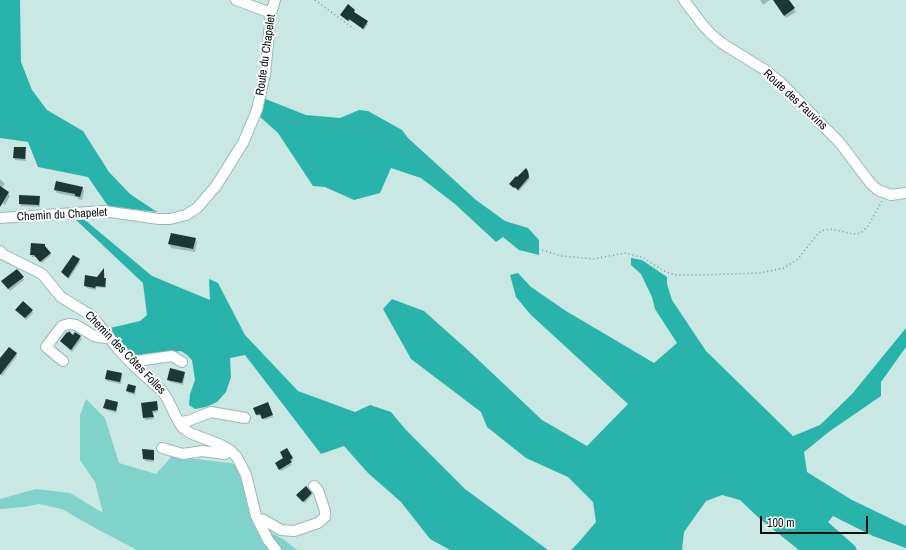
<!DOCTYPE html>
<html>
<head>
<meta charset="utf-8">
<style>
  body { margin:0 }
  #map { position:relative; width:906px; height:550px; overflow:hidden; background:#c9e7e3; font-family:"Archivo Narrow",sans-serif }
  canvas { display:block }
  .scale { position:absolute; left:760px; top:516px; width:108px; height:18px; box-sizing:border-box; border:2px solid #050f0e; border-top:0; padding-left:5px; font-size:12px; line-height:14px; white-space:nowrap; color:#050f0e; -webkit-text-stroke:3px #fff; paint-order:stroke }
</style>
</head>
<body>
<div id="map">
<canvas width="906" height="550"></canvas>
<div class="scale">100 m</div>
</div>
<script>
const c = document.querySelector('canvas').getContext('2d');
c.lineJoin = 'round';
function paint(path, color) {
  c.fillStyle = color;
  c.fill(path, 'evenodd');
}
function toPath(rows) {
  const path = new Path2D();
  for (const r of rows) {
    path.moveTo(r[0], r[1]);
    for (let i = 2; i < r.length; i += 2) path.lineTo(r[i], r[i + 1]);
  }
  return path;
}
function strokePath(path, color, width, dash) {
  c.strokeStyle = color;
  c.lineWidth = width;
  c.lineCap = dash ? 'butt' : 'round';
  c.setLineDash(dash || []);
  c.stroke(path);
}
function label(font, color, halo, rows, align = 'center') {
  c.font = font + ' "Archivo Narrow",sans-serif';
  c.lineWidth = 4;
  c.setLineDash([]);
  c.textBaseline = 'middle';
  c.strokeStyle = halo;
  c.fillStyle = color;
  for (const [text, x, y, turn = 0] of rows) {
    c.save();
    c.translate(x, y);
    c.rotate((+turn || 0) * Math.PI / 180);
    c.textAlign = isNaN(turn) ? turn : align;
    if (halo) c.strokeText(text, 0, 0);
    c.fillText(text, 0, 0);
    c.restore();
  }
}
const green = toPath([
  [86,399,105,418,119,463,156,474,172,456,237,464,253,523,283,539,297,550,137,550,95,528,62,509,39,504,24,507,0,509,0,499,36,489,70,493,103,513,95,482,80,460,80,415]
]);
const forest = toPath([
  [0,0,20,0,21,62,32,90,47,110,83,131,109,172,130,194,157,212,108,206,88,177,38,167,28,142,0,138],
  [263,98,306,115,340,118,359,110,368,111,402,130,408,138,476,200,505,221,528,228,539,240,539,255,519,250,503,237,496,242,455,204,421,178,391,168,380,193,354,200,325,187,313,186,278,133,258,115],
  [76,220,85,220,152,276,210,300,209,279,218,283,245,335,298,391,355,412,370,405,391,412,406,430,465,489,548,550,450,550,430,539,401,502,368,473,344,446,321,454,245,355,230,358,231,377,226,392,217,402,206,407,195,409,189,405,190,394,195,380,192,360,187,355,181,351,136,357,116,337,110,328,140,321,147,315,143,283],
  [631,258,642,260,667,277,667,284,672,300,706,351,793,436,820,425,852,394,906,328,906,347,881,382,881,396,830,431,804,452,807,472,852,500,906,526,906,548,873,536,833,516,828,522,855,546,857,550,799,550,760,519,740,500,722,495,706,501,684,532,682,550,571,550,578,543,596,522,593,502,568,477,526,458,487,427,481,412,411,359,383,309,392,299,424,311,471,353,542,420,587,446,628,404,531,315,516,297,510,275,518,273,531,287,566,311,654,363,677,343,655,309,652,297,641,274,631,265]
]);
const shadow = toPath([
  [760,0,770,0,763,5],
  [774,0,788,0,796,12,786,18],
  [354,11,355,13,368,24,364,30,350,20,349,22,341,15],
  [15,148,25,148,26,150,26,161,15,160,14,158],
  [528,172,530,179,519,191,511,186,517,178],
  [0,179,5,184,2,188,8,193,10,196,5,205,0,202],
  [82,187,84,191,82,200,78,199,77,197,57,193,55,190],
  [39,197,40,199,40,207,21,206,20,204],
  [195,239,197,242,195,252,171,248,169,244],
  [32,244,50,253,51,255,42,263,36,257,32,257,31,255],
  [79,260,80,262,69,279,63,274,62,272],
  [104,270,105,279,106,281,106,288,96,287,96,290,87,288,85,286,86,277,98,278],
  [23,278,24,280,10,291,4,283],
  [32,311,33,313,26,320,18,312],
  [75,333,82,339,72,352,61,342,73,336],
  [16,354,17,356,2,376,0,374,0,359],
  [184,372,185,375,183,385,170,382,168,380],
  [121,374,122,376,121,384,107,381,106,379],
  [128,385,135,387,136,389,135,395,128,393,127,391],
  [117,403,118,405,116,413,106,410,104,407],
  [142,404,157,404,158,412,153,413,154,419,145,420],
  [269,405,273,417,264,420,261,415,258,416,254,408],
  [143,450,154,451,154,462,145,461],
  [287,450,293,460,290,462,292,465,281,471,276,463,285,458],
  [311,493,312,495,305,503,299,497]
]);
const building = toPath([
  [773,0,789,0,795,8,784,16],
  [348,4,355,10,354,12,368,21,363,29,349,19,348,21,340,15],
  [14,147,26,147,25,159,13,158],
  [526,168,528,171,529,177,518,190,515,187,514,188,509,184,516,176,517,177],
  [56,181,83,187,80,197,75,196,75,194,54,190],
  [0,186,9,192,0,207],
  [19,195,40,196,39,205,19,204],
  [171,233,196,238,193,249,168,244],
  [31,243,45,244,45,246,51,253,40,262,34,255,30,255],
  [73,255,80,259,68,278,61,272],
  [104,268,104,278,106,278,105,287,96,286,95,288,84,286,85,275,97,277],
  [17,269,24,277,8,289,1,281],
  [23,301,33,310,25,318,15,310],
  [69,331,73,335,75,332,81,336,71,350,60,341,67,332,68,333],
  [9,347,17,353,0,375,0,358],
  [170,368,185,372,182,383,167,380],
  [107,370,122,373,120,382,105,379],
  [128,384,136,386,134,393,126,391],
  [106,399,118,402,116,411,103,408],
  [157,401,158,410,152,411,154,417,143,418,141,403],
  [268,402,273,415,262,419,260,414,256,415,253,408],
  [287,448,293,458,290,460,292,462,279,470,275,463,283,458,280,452],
  [142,449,154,450,154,460,143,459],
  [306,486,312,493,303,502,296,495]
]);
const path = toPath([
  [315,0,354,29],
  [264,115,277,121,321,122,351,128,364,131,381,139,423,163,438,174,488,227,528,246,562,256,585,258,593,259,625,253,642,257,664,271,675,275,701,275,760,273,784,268,798,259,816,236,821,231,830,229,854,234,861,233,868,226,882,201]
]);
const minor = toPath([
  [236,0,271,13],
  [684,0,702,24,711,34,723,44,765,70,781,83,840,143,871,184,878,190,891,195,906,193],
  [0,218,104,211,159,219,170,219,186,215,197,208,216,186,243,143,257,110,265,74,271,13,275,0],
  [0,251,2,254,42,274,61,297,92,316,118,349,135,367,162,391,168,400,177,419,182,427,190,433,221,445,230,450,237,457,246,475,256,516,268,540,276,550],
  [63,361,46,347,62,326,69,324,76,325,94,336,105,338,108,336],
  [130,362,172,356,182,362],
  [179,422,188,421,211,412,245,418],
  [162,448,183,454,202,451,225,454,230,450],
  [258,519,264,520,281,530,294,531,318,523,325,517,325,511,318,490,314,486]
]);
const streetNames = [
  ["Route du Chapelet",266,55,-82],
  ["Route des Fauvins",795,100,43],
  ["Chemin du Chapelet",62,215,-3],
  ["Chemin des Côtes Folles",125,353,46]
];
paint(green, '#80d3cb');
paint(forest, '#29b4ab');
paint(shadow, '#0003');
paint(building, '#1d3735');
strokePath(minor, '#9bb8b5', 12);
strokePath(path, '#7f9592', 1.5, [1, 3]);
strokePath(minor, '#fff', 10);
label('12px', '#050f0e', '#fff', streetNames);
</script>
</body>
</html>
